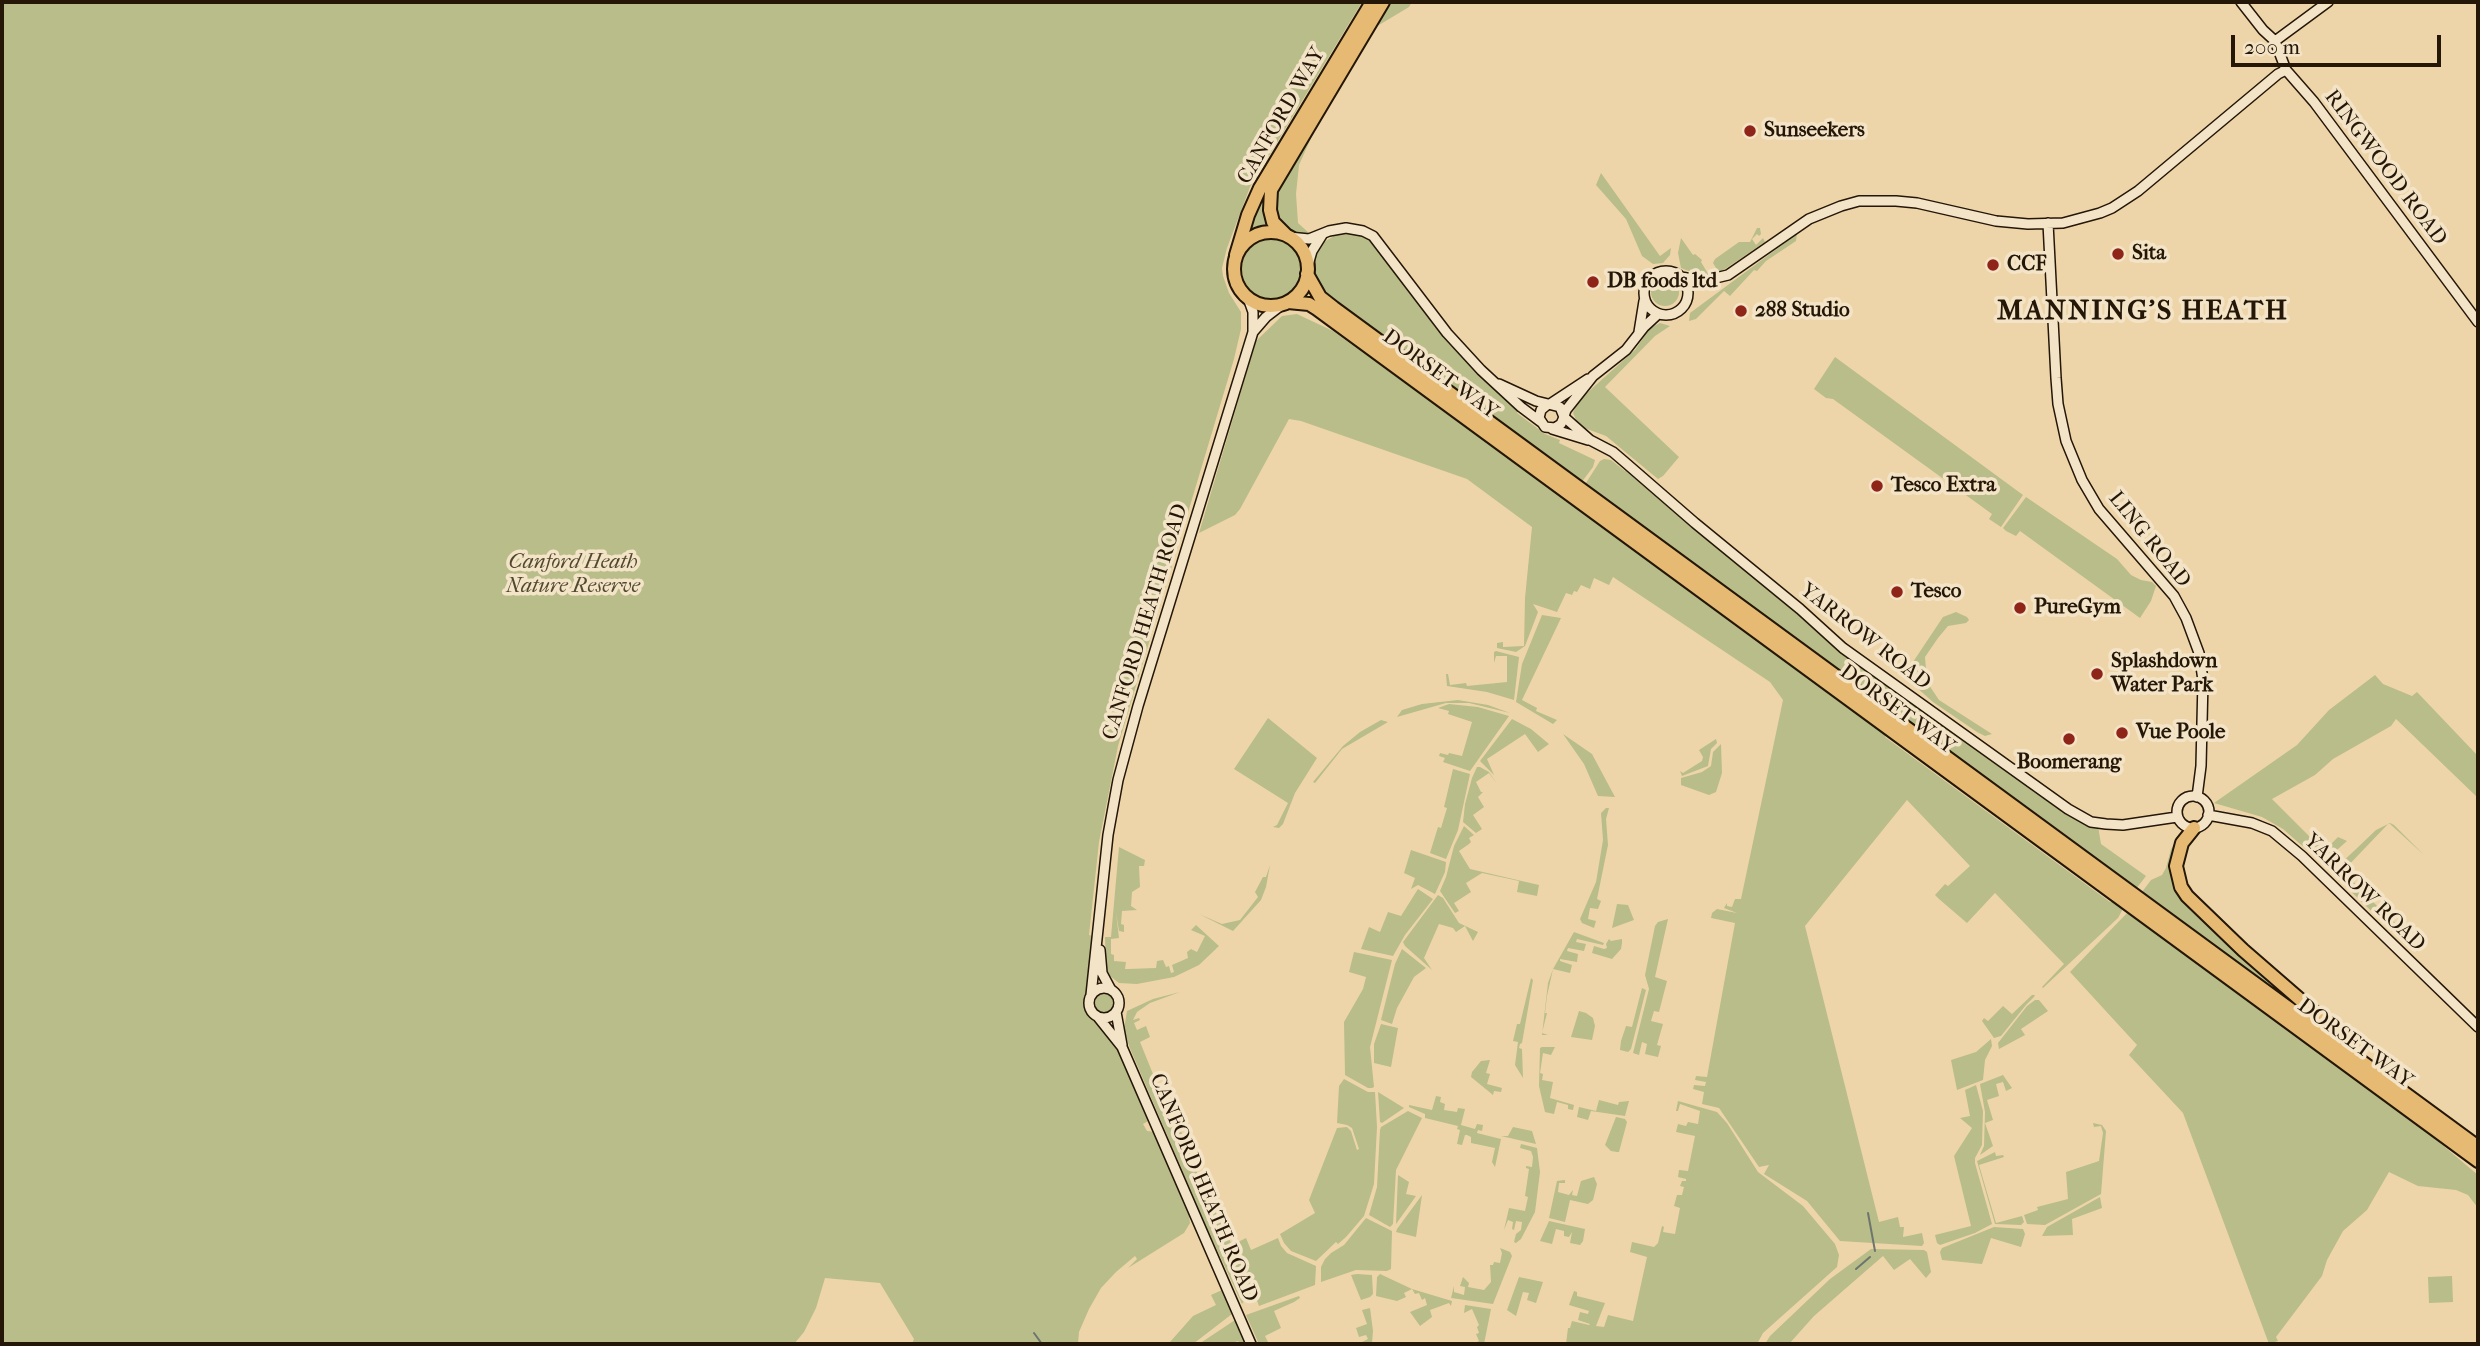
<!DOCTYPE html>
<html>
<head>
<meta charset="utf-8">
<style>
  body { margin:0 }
  #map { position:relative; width:2480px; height:1346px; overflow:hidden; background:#eed5a9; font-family:"IM FELL French Canon",serif }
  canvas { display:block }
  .frame { position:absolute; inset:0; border:4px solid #241708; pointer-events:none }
  .scale { position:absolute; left:2231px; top:35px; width:210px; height:32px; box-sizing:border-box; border:4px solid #241708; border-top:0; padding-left:9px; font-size:21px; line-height:24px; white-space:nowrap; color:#241708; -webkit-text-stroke:5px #f4e4c7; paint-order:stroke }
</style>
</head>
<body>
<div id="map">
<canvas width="2480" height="1346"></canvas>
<div class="frame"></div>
<div class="scale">200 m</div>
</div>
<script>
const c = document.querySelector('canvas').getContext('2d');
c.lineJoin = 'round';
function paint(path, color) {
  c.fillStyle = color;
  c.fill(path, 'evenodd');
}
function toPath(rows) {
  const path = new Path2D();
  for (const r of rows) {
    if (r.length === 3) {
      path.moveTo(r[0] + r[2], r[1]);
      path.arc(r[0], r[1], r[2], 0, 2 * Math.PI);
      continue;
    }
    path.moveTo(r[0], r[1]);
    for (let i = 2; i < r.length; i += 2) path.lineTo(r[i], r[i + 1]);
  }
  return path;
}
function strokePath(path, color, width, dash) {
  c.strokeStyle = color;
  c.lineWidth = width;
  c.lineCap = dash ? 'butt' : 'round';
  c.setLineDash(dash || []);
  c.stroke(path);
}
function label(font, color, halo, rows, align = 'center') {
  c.font = font + ' "IM FELL French Canon",serif';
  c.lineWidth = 7;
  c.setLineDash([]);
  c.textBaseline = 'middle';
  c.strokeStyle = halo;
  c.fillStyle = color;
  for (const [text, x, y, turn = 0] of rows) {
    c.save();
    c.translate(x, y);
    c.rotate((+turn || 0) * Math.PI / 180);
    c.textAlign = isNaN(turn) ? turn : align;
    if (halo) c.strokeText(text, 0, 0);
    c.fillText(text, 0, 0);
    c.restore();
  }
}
const green = toPath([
  [2,2,1362,2,1250,187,1227,248,1222,268,1223,276,1229,293,1241,312,1241,329,1234,359,1118,746,1099,842,1089,935,1093,936,1085,1005,1088,1013,1112,1040,1124,1060,1150,1120,1143,1124,1147,1131,1156,1132,1189,1216,1190,1223,1184,1233,1128,1268,1137,1259,1135,1256,1116,1272,1101,1288,1089,1309,1079,1332,1078,1344,912,1344,914,1339,880,1283,825,1278,816,1308,804,1332,794,1344,2,1344],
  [1387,2,1412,2,1409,7,1369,31],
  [1319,120,1299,165,1296,194,1298,223,1309,233,1316,233,1310,236,1303,235,1288,229,1280,218,1276,209,1276,192],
  [1601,173,1660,256,1671,248,1670,255,1663,263,1653,264,1642,256,1626,219,1596,185],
  [1275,176,1271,228,1258,231,1248,237,1251,219,1261,195],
  [1757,228,1760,228,1761,234,1759,236,1757,234,1752,239,1756,245,1763,238,1765,242,1719,273,1713,263,1715,259,1739,242,1750,242],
  [1337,234,1354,234,1369,239,1440,332,1519,410,1517,413,1545,434,1560,440,1559,443,1595,460,1593,467,1581,483,1331,301,1320,288,1314,272,1314,262,1315,252,1321,244],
  [1797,234,1796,241,1766,261,1757,271,1754,270,1730,296,1724,291,1696,319,1689,321,1690,313],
  [1681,238,1693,255,1695,254,1702,260,1701,262,1707,272,1714,269,1716,273,1699,275,1681,268,1678,253],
  [1272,269,30],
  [1665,292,14],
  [1297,314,1333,331,1888,732,1885,737,2110,902,2117,902,2124,907,2118,918,2043,988,2042,987,2064,964,1995,893,1967,923,1939,899,1935,895,1945,884,1948,886,1970,866,1907,800,1805,926,1879,1222,1898,1217,1900,1227,1904,1227,1903,1237,1922,1233,1924,1243,1922,1246,1840,1241,1807,1201,1764,1174,1769,1165,1759,1167,1719,1108,1702,1104,1704,1092,1693,1089,1694,1085,1705,1086,1706,1082,1695,1080,1696,1076,1707,1077,1735,923,1711,918,1712,913,1717,909,1737,913,1724,908,1727,903,1727,906,1732,907,1735,899,1741,899,1783,700,1770,682,1613,577,1609,585,1594,578,1590,589,1581,585,1577,592,1574,591,1572,595,1566,593,1557,612,1533,604,1538,612,1525,646,1516,652,1497,648,1497,643,1503,642,1503,647,1524,646,1525,598,1532,527,1467,479,1301,421,1289,419,1240,509,1235,515,1199,533,1256,341,1282,316],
  [1660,323,1670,326,1655,336,1605,387,1679,457,1663,476,1658,479,1606,436,1579,426,1573,413,1578,401,1635,350,1650,328],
  [1835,357,2023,495,2001,527,1989,519,1992,514,1833,399,1826,398,1814,389],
  [1604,459,1611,460,1625,471,1628,469,1696,530,1786,600,1842,652,1888,687,2071,815,2098,826,2101,844,2146,876,2136,889,1584,486,1600,461],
  [2026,497,2117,559,2131,575,2141,580,2152,582,2156,586,2151,601,2140,618,2020,531,2016,536,2006,531,2003,528],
  [1956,612,1967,617,1969,620,1966,623,1948,626,1938,638,1925,657,1927,682,1939,700,1992,734,1985,736,1977,732,1933,702,1915,686,1913,662,1943,617],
  [1542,615,1561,618,1522,700,1537,708,1536,711,1557,720,1553,724,1516,702,1522,664],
  [1496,651,1519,657,1514,700,1487,692,1447,686,1446,674,1448,674,1450,685,1466,683,1467,686,1507,682,1507,656,1496,656,1494,663,1494,652],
  [2375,675,2383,684,2412,696,2417,692,2478,756,2478,798,2396,719,2391,726,2333,759,2315,775,2272,799,2324,851,2338,837,2347,841,2328,858,2322,860,2315,857,2283,829,2262,817,2214,803,2297,745,2329,710],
  [1458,700,1488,705,1510,713,1469,703,1446,703,1397,717,1402,710,1422,704],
  [1449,704,1478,707,1509,716,1470,771,1443,762,1445,758,1439,756,1440,753,1448,755,1449,753,1462,756,1472,722,1448,714,1449,711,1438,708],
  [1268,718,1317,758,1295,793,1283,824,1279,828,1273,827,1277,825,1288,803,1234,769],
  [1512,719,1531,729,1549,744,1538,752,1525,734,1487,759,1494,775,1480,761],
  [1381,720,1388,722,1342,749,1315,783,1313,782,1343,746,1360,732],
  [1563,734,1592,754,1615,797,1598,796,1584,764],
  [1716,739,1717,743,1711,749,1708,766,1682,776,1680,771,1683,773,1702,761,1703,757,1699,750],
  [1721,744,1722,773,1716,792,1709,795,1681,785,1681,778,1702,772,1711,766,1713,752],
  [1480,767,1489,772,1497,784,1489,773,1476,782,1481,792,1483,792,1478,797,1484,807,1473,815,1482,829,1476,833,1463,822,1465,804,1472,778,1477,767],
  [1453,769,1470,774,1458,830,1446,859,1430,853,1438,827,1441,828,1447,808,1444,807],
  [1606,808,1609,808,1606,819,1608,845,1597,899,1601,901,1598,909,1590,908,1588,919,1596,921,1594,928,1582,923,1580,919,1596,882,1603,840,1601,813],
  [2390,823,2394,825,2424,855,2389,823,2343,871,2381,910,2422,947,2417,952,2414,949,2412,950,2339,880,2337,875,2340,864,2355,850,2376,830],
  [1464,826,1474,835,1469,838,1471,842,1469,844,1459,851,1470,869,1539,885,1537,896,1517,892,1519,881,1482,873,1466,883,1471,892,1454,903,1459,911,1455,913,1440,891,1446,877,1454,846],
  [2180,836,2176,884,2303,1007,2301,1009,2142,892,2151,880,2162,875,2166,868,2171,849],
  [1119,847,1145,860,1144,866,1139,866,1140,887,1132,892,1131,906,1137,910,1122,911,1121,924,1124,925,1124,932,1119,931,1116,913,1119,938,1111,939,1111,954,1114,955,1114,961,1126,962,1125,969,1128,969,1156,968,1157,961,1163,960,1166,967,1169,966,1171,973,1174,972,1172,965,1188,958,1187,952,1191,949,1197,952,1205,936,1191,930,1196,925,1219,946,1199,965,1174,977,1137,984,1119,983,1110,976,1106,968,1105,937,1111,937],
  [1411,850,1446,862,1445,872,1435,894,1418,885,1411,889,1415,878,1404,873],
  [1270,865,1266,887,1261,900,1233,931,1199,914,1222,924,1240,920,1258,897,1255,892,1263,877,1266,877],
  [1418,889,1433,899,1405,935,1393,956,1361,949,1369,927,1380,932,1388,912,1401,916],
  [1438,895,1443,898,1459,923,1478,932,1473,941,1465,926,1456,932,1453,928,1439,924,1424,958,1432,970,1405,946,1403,942],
  [1617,904,1628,905,1634,920,1612,928],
  [2129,911,2415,1122,2478,1175,2478,1208,2468,1195,2456,1190,2418,1186,2389,1172,2367,1210,2343,1231,2327,1260,2322,1276,2276,1337,2278,1341,2269,1344,2183,1113,2129,1055,2137,1045,2070,972],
  [1668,919,1655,977,1667,981,1659,1012,1654,1011,1651,1021,1663,1024,1657,1045,1661,1046,1658,1057,1649,1055,1645,1054,1647,1044,1642,1042,1639,1055,1633,1053,1649,989,1645,975,1655,926,1658,922],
  [1574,932,1604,943,1603,945,1577,939,1576,942,1586,944,1584,951,1568,948,1567,951,1578,954,1577,962,1560,959,1560,961,1572,965,1570,973,1553,969,1547,996,1545,1013,1547,1013,1542,1033,1548,1035,1542,1035,1548,983,1553,969],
  [1609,939,1611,941,1622,939,1622,943,1621,949,1612,959,1592,953,1594,946,1604,949,1607,948,1606,944],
  [1402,949,1426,968,1414,977,1397,1008,1392,1024,1381,1020,1395,964],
  [1354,952,1392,960,1370,1047,1374,1087,1372,1088,1368,1088,1345,1075,1344,1022,1363,989,1366,977,1349,972],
  [1531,978,1533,980,1522,1043,1520,1044,1519,1048,1522,1049,1523,1078,1515,1065,1518,1042,1513,1041,1517,1024,1520,1024],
  [1642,988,1646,990,1631,1049,1628,1052,1620,1050,1621,1041,1626,1026,1632,1027],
  [1180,992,1150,1003,1137,1012,1133,1020,1139,1018,1140,1020,1134,1023,1137,1030,1146,1026,1150,1037,1140,1042,1175,1128,1179,1126,1208,1201,1210,1201,1232,1245,1246,1238,1251,1250,1278,1238,1281,1246,1287,1253,1316,1266,1315,1285,1259,1306,1255,1295,1247,1297,1242,1304,1206,1226,1129,1046,1124,1029,1127,1011,1153,999],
  [1105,1003,10],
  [2032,995,2035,995,2034,997,2026,1005,2001,1036,1994,1038,1982,1021,1984,1018,1988,1021,2003,1006,2012,1014],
  [2035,1000,2039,1000,2048,1011,2021,1029,2025,1035,1999,1049,1998,1043,2027,1006],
  [1579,1011,1586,1013,1593,1018,1595,1026,1592,1040,1571,1037],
  [1381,1024,1398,1028,1391,1067,1374,1063,1374,1044],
  [1991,1039,1992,1046,1985,1060,1983,1080,1957,1090,1951,1060,1976,1052],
  [1542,1047,1555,1047,1551,1055,1543,1053,1540,1073,1543,1074,1542,1080,1553,1082,1550,1098,1574,1105,1573,1110,1568,1109,1568,1105,1557,1102,1554,1114,1545,1112,1539,1086,1540,1048],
  [1490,1060,1486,1073,1490,1074,1487,1084,1502,1088,1501,1092,1494,1091,1493,1095,1471,1077,1472,1072,1481,1061],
  [2003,1075,2012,1088,2006,1091,2003,1082,1996,1084,1999,1096,1987,1100,1993,1120,1985,1123,1993,1146,1980,1155,1984,1146,1985,1112,1980,1084],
  [1344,1079,1368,1092,1375,1092,1377,1127,1374,1184,1364,1216,1346,1237,1338,1244,1336,1242,1316,1261,1291,1251,1284,1243,1280,1234,1315,1213,1309,1200,1337,1128,1347,1127,1351,1131,1357,1150,1359,1149,1352,1128,1347,1125,1337,1123,1339,1086],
  [1976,1085,1983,1111,1982,1145,1975,1158,1975,1163,1992,1224,1975,1233,1940,1245,1937,1243,1935,1235,1971,1226,1954,1156,1972,1128,1960,1118,1970,1116,1965,1090],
  [1378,1092,1404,1108,1382,1123,1380,1122],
  [1436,1096,1441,1097,1440,1102,1445,1104,1444,1110,1457,1112,1458,1108,1465,1109,1461,1125,1475,1129,1477,1124,1483,1125,1482,1131,1478,1130,1477,1133,1501,1139,1495,1167,1492,1162,1495,1148,1471,1143,1471,1137,1467,1135,1465,1135,1462,1145,1457,1144,1460,1130,1457,1129,1458,1126,1425,1118,1425,1114,1409,1107,1409,1105,1432,1110],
  [1599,1100,1618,1105,1619,1102,1629,1101,1625,1116,1591,1111,1588,1120,1577,1117,1579,1107,1596,1111],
  [1678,1101,1717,1112,1727,1123,1758,1172,1803,1206,1835,1244,1839,1255,1837,1267,1763,1333,1757,1344,1566,1344,1568,1328,1570,1328,1572,1321,1589,1325,1590,1324,1578,1320,1580,1312,1588,1314,1589,1311,1569,1305,1574,1291,1577,1292,1577,1296,1605,1303,1596,1326,1604,1327,1608,1315,1633,1321,1647,1257,1630,1252,1632,1242,1654,1247,1658,1243,1662,1226,1664,1227,1663,1232,1675,1234,1680,1208,1674,1206,1677,1195,1682,1195,1684,1187,1680,1186,1682,1181,1686,1181,1686,1179,1678,1177,1679,1170,1688,1171,1695,1136,1676,1132,1678,1124,1686,1126,1688,1122,1698,1124,1700,1111,1680,1104,1678,1111,1676,1111],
  [1408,1111,1422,1118,1396,1170,1393,1224,1390,1227,1369,1215,1377,1187,1380,1130,1381,1127],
  [1616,1117,1625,1119,1627,1122,1619,1152,1617,1152,1611,1151,1605,1145],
  [2093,1123,2102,1125,2106,1131,2101,1194,2045,1225,2027,1224,2024,1215,2038,1210,2037,1207,2068,1199,2066,1172,2099,1161,2103,1133,2101,1126,2094,1127],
  [1513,1127,1532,1131,1536,1144,1501,1136,1508,1136],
  [1521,1144,1537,1148,1540,1172,1535,1212,1521,1239,1516,1243,1514,1242,1516,1234,1521,1230,1522,1222,1516,1221,1514,1230,1512,1229,1513,1222,1508,1220,1504,1230,1509,1208,1525,1211,1528,1197,1525,1196,1529,1169,1526,1168,1526,1166,1532,1167,1533,1157,1531,1151,1520,1148],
  [1995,1152,1996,1156,2003,1155,2004,1157,1979,1165,1996,1223,2022,1216,2024,1222,2021,1225,1995,1224,1977,1161],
  [1398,1175,1409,1182,1406,1194,1416,1196,1396,1224],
  [1594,1177,1597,1184,1593,1200,1588,1204,1570,1200,1565,1222,1549,1218,1557,1181,1565,1180,1565,1183,1559,1183,1558,1192,1569,1195,1573,1190,1572,1195,1577,1196,1581,1181],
  [1422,1195,1416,1237,1396,1232,1397,1229],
  [2100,1197,2102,1208,2072,1219,2073,1235,2042,1236,2047,1227],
  [1366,1218,1392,1231,1391,1269,1387,1271,1356,1270,1321,1282,1321,1267,1325,1259,1331,1253,1344,1245],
  [1549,1221,1585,1229,1583,1241,1580,1245,1570,1243,1572,1232,1569,1237,1564,1236,1564,1231,1556,1229,1552,1244,1540,1241],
  [1994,1227,2023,1229,2025,1234,2021,1247,1991,1238,1982,1264,1942,1260,1940,1252,1942,1248],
  [1500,1248,1510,1252,1512,1256,1493,1304,1451,1298,1454,1286,1454,1292,1464,1295,1465,1287,1460,1286,1463,1277,1469,1283,1468,1287,1484,1290,1491,1282,1490,1265,1493,1265,1494,1262,1500,1263,1502,1253],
  [1871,1249,1924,1250,1927,1252,1931,1272,1926,1278,1910,1259,1894,1270,1883,1256,1814,1316,1789,1344,1765,1344,1770,1336,1830,1279],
  [1357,1274,1372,1275,1373,1294,1370,1297,1361,1300,1351,1275],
  [1380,1274,1412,1289,1452,1301,1451,1306,1449,1303,1430,1310,1432,1317,1420,1326,1410,1312,1427,1305,1425,1298,1422,1300,1419,1293,1415,1294,1412,1289,1404,1293,1406,1297,1397,1301,1376,1296,1377,1277],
  [2452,1276,2453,1302,2429,1303,2428,1277],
  [1519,1277,1543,1282,1536,1303,1527,1300,1529,1293,1523,1292,1516,1316,1507,1310],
  [1222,1290,1232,1314,1193,1344,1172,1344,1170,1342,1193,1316,1216,1305,1211,1295],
  [1299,1296,1300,1298,1294,1302,1274,1311,1281,1328,1265,1336,1269,1344,1259,1344,1246,1315],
  [1465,1305,1491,1309,1484,1344,1473,1344,1479,1341,1476,1334,1479,1333,1477,1327,1479,1325,1472,1309,1464,1313],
  [1370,1308,1373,1331,1372,1343,1358,1344,1368,1339,1366,1335,1359,1337,1356,1328,1367,1324,1362,1310],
  [1235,1320,1246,1344,1240,1344,1238,1341,1230,1344,1199,1344]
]);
const stream = toPath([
  [1868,1213,1875,1251],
  [1856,1269,1870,1257],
  [1034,1333,1042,1344]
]);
const secondary = toPath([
  [2241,2,2263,30,2275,41,2286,70,2314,102,2478,322],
  [2275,41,2328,2],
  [2048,223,2056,378,2058,404,2066,441,2082,480,2099,509,2174,596,2186,618,2199,653,2203,680,2201,766,2197,797],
  [1289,237,1309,239,1329,231,1346,228,1363,231,1373,236,1447,333,1481,370,1521,407,1541,422],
  [1308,265,1312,251,1322,235],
  [1666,293,22],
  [1681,277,1703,281,1728,275,1809,219,1841,206,1859,201,1896,201,1917,203,1996,221,2028,224,2063,223,2100,213,2112,208,2138,191,2278,74,2286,70],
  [1253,332,1266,317,1283,304],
  [1639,332,1644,301],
  [1499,384,1536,401,1560,407,1564,417,1561,424,1555,428,1545,427,1539,418,1541,410,1547,405],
  [1550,404,1588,379],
  [1564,416,1566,410,1593,376,1626,350,1644,327,1658,314],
  [1564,417,1590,440,1613,452,1627,464,1695,523,1800,609,1843,648,2068,809,2091,822,2106,824,2123,825,2177,817],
  [1552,429,1588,440],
  [2193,812,16],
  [2208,815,2252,823,2272,831,2302,856,2478,1027],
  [1100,950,1102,973,1110,988],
  [1104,1003,15],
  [1091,995,1108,835,1118,780,1138,706,1253,332,1253,312,1248,298],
  [1116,1012,1122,1045],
  [1098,1017,1122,1047,1251,1344]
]);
const highway = toPath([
  [1271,269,37],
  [1286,235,1273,222,1270,210,1271,190,1383,2],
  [1236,255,1248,215,1260,188,1372,2],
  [1307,274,1320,297,1334,308,2478,1147],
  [1288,302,1309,304,1317,309,2478,1161],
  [2194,828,2182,843,2176,866,2181,887,2187,896,2243,950,2349,1042]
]);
const markers = [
  [1750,131,7,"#8f2418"],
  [2118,254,7,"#8f2418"],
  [1993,265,7,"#8f2418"],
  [1593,282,7,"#8f2418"],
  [1741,311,7,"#8f2418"],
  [1877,486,7,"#8f2418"],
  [1897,592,7,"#8f2418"],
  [2020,608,7,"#8f2418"],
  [2097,674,7,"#8f2418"],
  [2122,733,7,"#8f2418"],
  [2069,739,7,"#8f2418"]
];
const streetNames = [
  ["CANFORD WAY",1282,116,-60],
  ["RINGWOOD ROAD",2385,168,53],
  ["DORSET WAY",1440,375,36],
  ["LING ROAD",2149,540,51],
  ["CANFORD HEATH ROAD",1146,622,-73],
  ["YARROW ROAD",1865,637,38],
  ["DORSET WAY",1897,710,36],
  ["YARROW ROAD",2364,893,44],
  ["DORSET WAY",2355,1044,36],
  ["CANFORD HEATH ROAD",1203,1188,67]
];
const poiNames = [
  ["Sunseekers",1764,131],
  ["Sita",2132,254],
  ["CCF",2007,265],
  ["DB foods ltd",1607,282],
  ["288 Studio",1755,311],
  ["Tesco Extra",1891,486],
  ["Tesco",1911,592],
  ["PureGym",2034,608],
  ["Splashdown",2111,662],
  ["Water Park",2111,686],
  ["Vue Poole",2136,733],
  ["Boomerang",2069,763,"center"]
];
const parkNames = [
  ["Canford Heath",573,563],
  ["Nature Reserve",573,587]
];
const districtNames = [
  ["MANNING'S HEATH",2143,312]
];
paint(green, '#b8bd89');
strokePath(stream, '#6c766d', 2);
strokePath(secondary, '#241708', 12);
strokePath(highway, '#241708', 16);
strokePath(secondary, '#f4e4c7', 9);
strokePath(highway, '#e7ba74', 12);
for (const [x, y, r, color] of markers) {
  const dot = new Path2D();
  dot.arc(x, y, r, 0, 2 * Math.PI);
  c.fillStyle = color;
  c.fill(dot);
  strokePath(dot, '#f4e4c7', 2.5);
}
label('21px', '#241708', '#f4e4c7', streetNames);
label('bold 21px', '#241708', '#f4e4c7', poiNames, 'left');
label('italic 21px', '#50492f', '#f4e4c7', parkNames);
c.letterSpacing = '2px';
label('bold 28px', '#241708', '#f4e4c7', districtNames);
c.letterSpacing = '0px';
</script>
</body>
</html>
